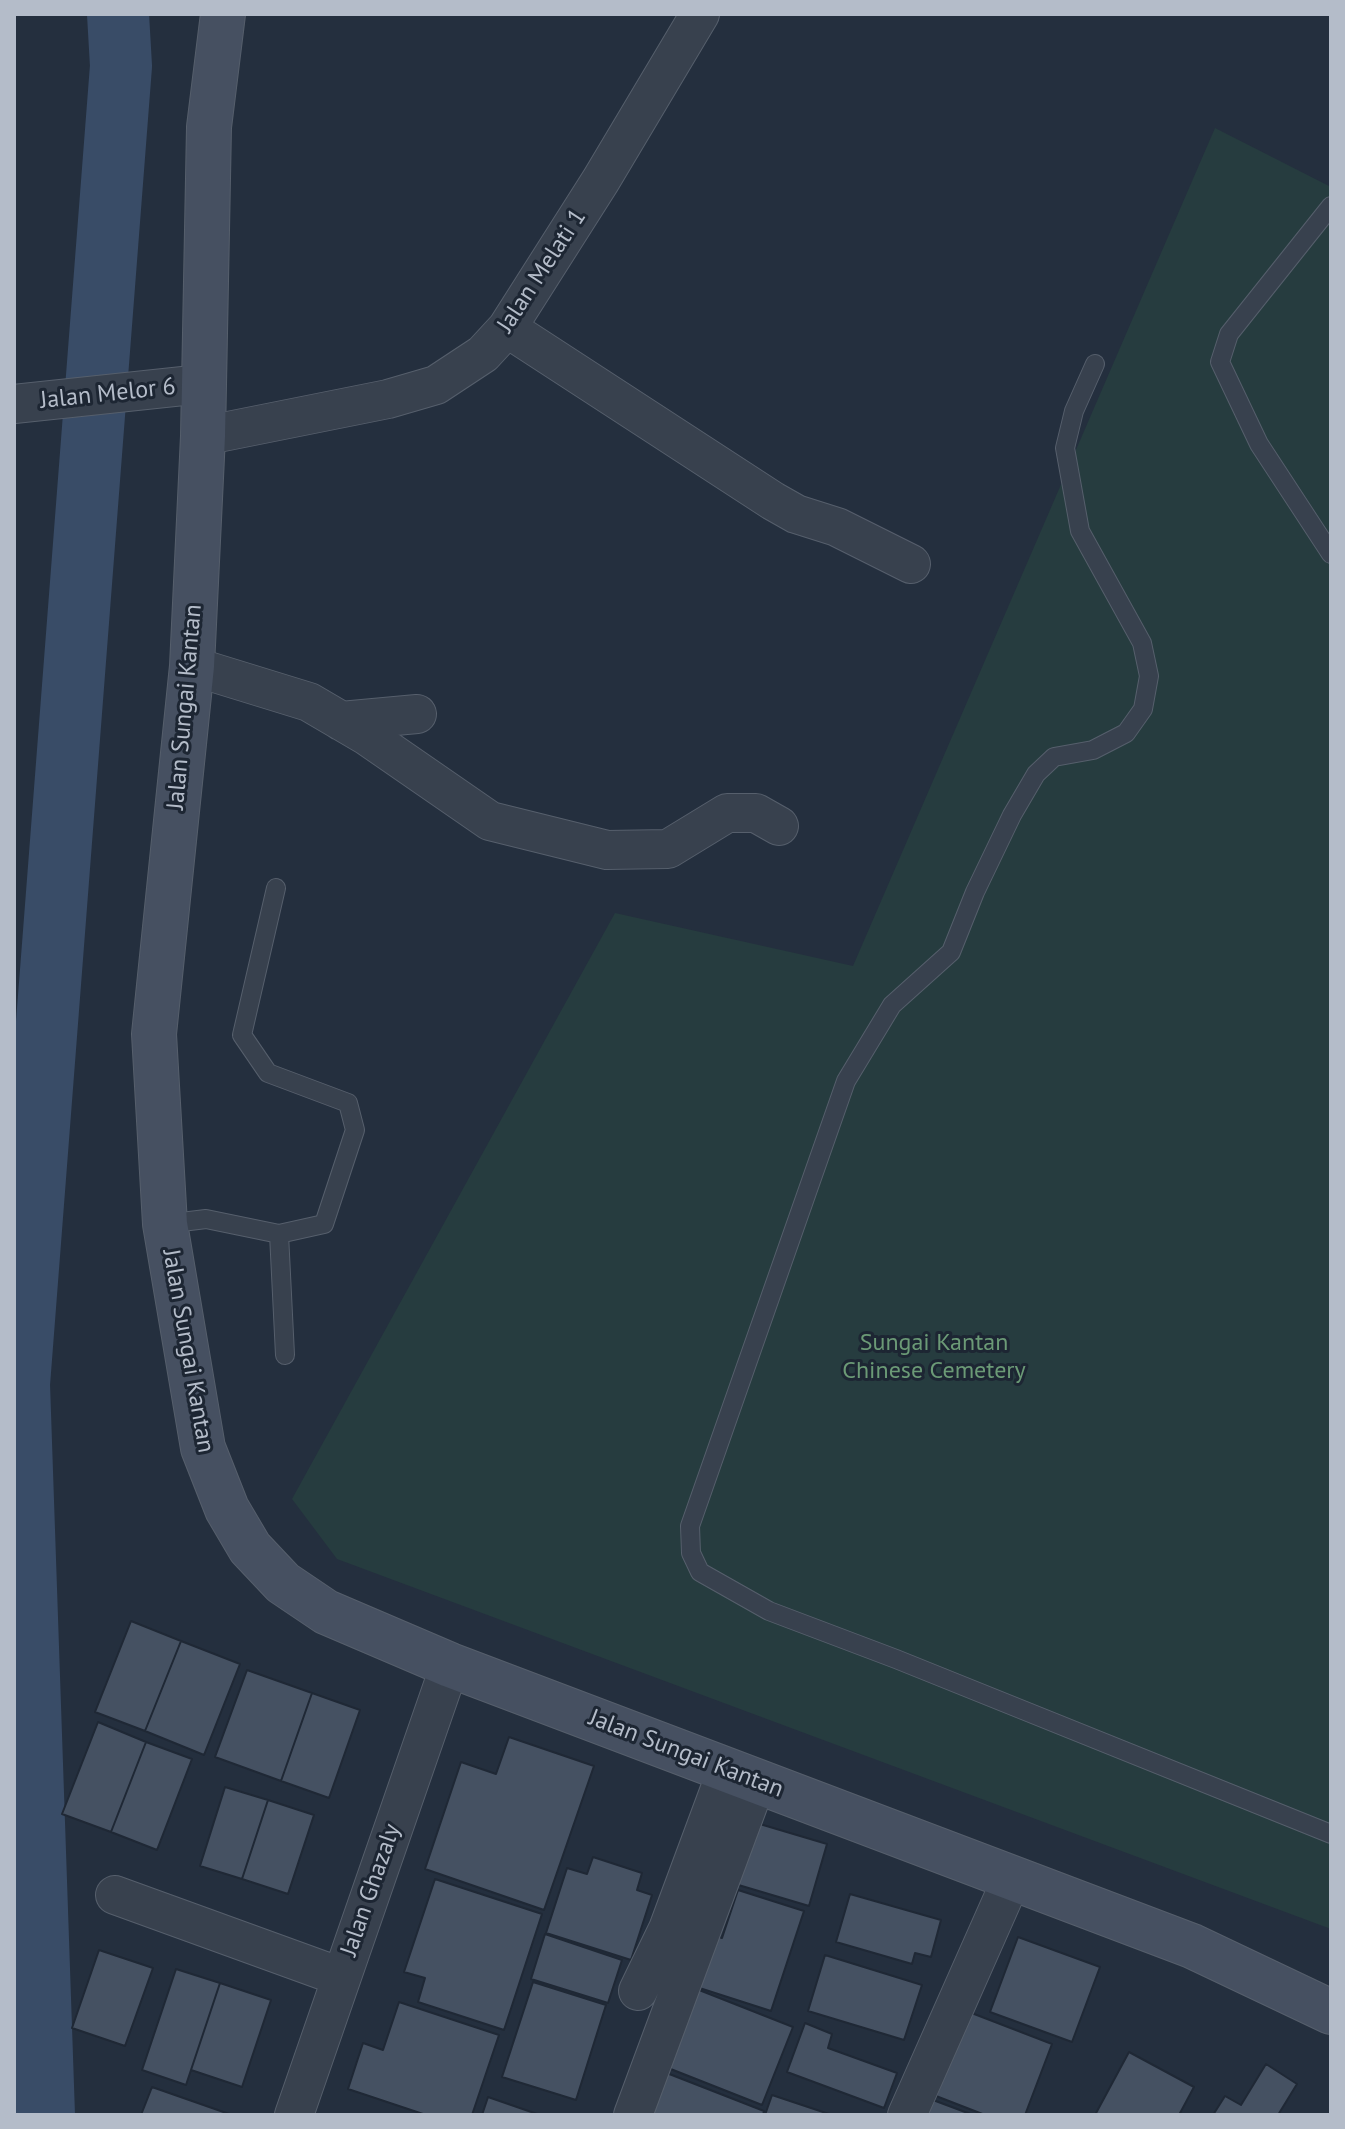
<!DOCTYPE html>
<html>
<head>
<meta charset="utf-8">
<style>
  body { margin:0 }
  #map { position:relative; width:1345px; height:2129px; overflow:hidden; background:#242f3e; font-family:"PT Sans",sans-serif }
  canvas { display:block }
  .frame { position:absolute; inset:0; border:16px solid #b4bcc9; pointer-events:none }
</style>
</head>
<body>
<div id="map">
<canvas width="1345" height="2129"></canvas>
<div class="frame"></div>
</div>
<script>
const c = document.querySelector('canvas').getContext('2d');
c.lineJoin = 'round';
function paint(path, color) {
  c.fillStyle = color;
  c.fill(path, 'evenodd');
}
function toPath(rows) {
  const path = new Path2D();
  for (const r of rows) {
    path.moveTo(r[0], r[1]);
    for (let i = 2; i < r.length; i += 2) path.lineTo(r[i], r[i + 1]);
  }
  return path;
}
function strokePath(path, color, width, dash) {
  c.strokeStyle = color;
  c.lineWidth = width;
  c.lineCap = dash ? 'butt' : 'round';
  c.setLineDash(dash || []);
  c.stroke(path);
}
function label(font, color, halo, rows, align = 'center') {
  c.font = font + ' "PT Sans",sans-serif';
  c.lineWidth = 6;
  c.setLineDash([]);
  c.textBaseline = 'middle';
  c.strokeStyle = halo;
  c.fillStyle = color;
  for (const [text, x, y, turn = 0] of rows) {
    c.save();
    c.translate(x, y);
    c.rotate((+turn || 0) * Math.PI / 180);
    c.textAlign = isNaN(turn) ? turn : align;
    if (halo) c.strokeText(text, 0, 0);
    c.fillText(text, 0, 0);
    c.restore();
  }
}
const green = toPath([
  [1215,128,1331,187,1331,1929,337,1559,292,1499,615,913,853,966]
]);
const river = toPath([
  [44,2115,19,1384,121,66,118,14]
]);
const building = toPath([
  [131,1621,181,1641,145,1731,95,1712,131,1621],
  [181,1641,240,1664,204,1755,145,1731,181,1641],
  [247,1670,312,1693,281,1781,215,1757,247,1670],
  [312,1693,360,1710,329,1798,281,1781,312,1693],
  [98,1722,146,1742,111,1832,62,1814,98,1722],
  [509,1737,594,1766,544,1910,425,1869,461,1762,496,1774,509,1737],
  [146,1742,192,1759,157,1850,111,1832,146,1742],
  [225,1787,268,1800,242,1879,200,1866,225,1787],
  [268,1800,314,1815,288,1894,242,1879,268,1800],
  [743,1819,827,1844,809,1906,725,1881,743,1819],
  [593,1857,642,1873,637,1890,652,1895,631,1960,546,1933,567,1868,587,1874,593,1857],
  [435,1879,542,1914,504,2030,418,2002,425,1978,404,1972,435,1879],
  [738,1890,804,1911,771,2011,687,1984,704,1932,722,1938,738,1890],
  [850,1894,941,1920,931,1957,915,1953,912,1964,836,1942,850,1894],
  [545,1934,622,1960,608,2003,531,1979,545,1934],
  [1018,1937,1100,1967,1072,2042,990,2012,1018,1937],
  [99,1950,153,1968,125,2046,72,2028,99,1950],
  [825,1955,922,1985,904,2040,808,2011,825,1955],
  [176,1969,220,1983,186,2085,142,2070,176,1969],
  [533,1982,606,2005,576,2100,502,2077,533,1982],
  [220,1983,271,2000,242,2087,191,2070,220,1983],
  [689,1986,793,2027,762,2105,658,2064,689,1986],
  [399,2002,499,2035,472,2115,426,2115,348,2089,363,2043,383,2050,399,2002],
  [969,2012,1052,2044,1025,2115,985,2115,936,2096,969,2012],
  [805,2023,832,2034,828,2048,897,2073,884,2108,787,2072,805,2023],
  [1129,2052,1194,2087,1179,2115,1095,2115,1129,2052],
  [1266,2064,1297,2084,1278,2115,1213,2115,1225,2096,1241,2105,1266,2064],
  [659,2070,764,2111,763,2115,641,2115,659,2070],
  [152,2087,232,2115,141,2115,152,2087],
  [772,2095,832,2115,765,2115,772,2095],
  [488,2097,540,2115,482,2115,488,2097],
  [933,2100,973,2115,927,2115,933,2100]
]);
const service = toPath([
  [1331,206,1229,334,1220,362,1259,444,1331,554],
  [1095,364,1074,411,1065,448,1080,531,1142,643,1149,676,1143,709,1126,733,1093,750,1054,757,1036,774,1012,815,975,892,951,952,892,1005,846,1081,690,1526,691,1553,700,1572,769,1611,896,1659,1331,1834],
  [276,888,242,1035,268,1073,348,1103,355,1130,324,1224,279,1234],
  [165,1224,206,1219,279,1234,285,1355]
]);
const minor = toPath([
  [507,328,773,501,796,514,837,527,911,564],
  [14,404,202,384],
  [203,436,388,399,436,385,483,354,507,328,601,180,700,14],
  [192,666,309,702,367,736,490,821,607,850,668,849,727,813,756,813,779,826],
  [341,721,417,714],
  [115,1895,341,1977],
  [638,1991,668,1929,727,1770],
  [294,2115,450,1665],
  [633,2115,757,1781],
  [907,2115,1012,1878]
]);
const secondary = toPath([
  [223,14,209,127,203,436,192,666,154,1034,165,1224,203,1448,227,1509,250,1548,283,1583,326,1612,450,1665,1192,1946,1331,2012]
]);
const streetNames = [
  ["Jalan Melati 1",542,271,-57],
  ["Jalan Melor 6",108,394,-6],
  ["Jalan Sungai Kantan",185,707,-85],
  ["Jalan Sungai Kantan",188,1351,80],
  ["Jalan Sungai Kantan",686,1754,21],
  ["Jalan Ghazaly",371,1890,-71]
];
const parkNames = [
  ["Sungai Kantan",934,1343],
  ["Chinese Cemetery",934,1371]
];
paint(green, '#263c3f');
strokePath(river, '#394c67', 62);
paint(building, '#455162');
strokePath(building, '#1f2835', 2);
strokePath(service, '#565f6c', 20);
strokePath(minor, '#565f6c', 40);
strokePath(secondary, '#565f6c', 46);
strokePath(service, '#38414e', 18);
strokePath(minor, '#38414e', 38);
strokePath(secondary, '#465061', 44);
label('24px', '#b4bcc9', '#1d2633', streetNames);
label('24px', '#6b9a76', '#1d2633', parkNames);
</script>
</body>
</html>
